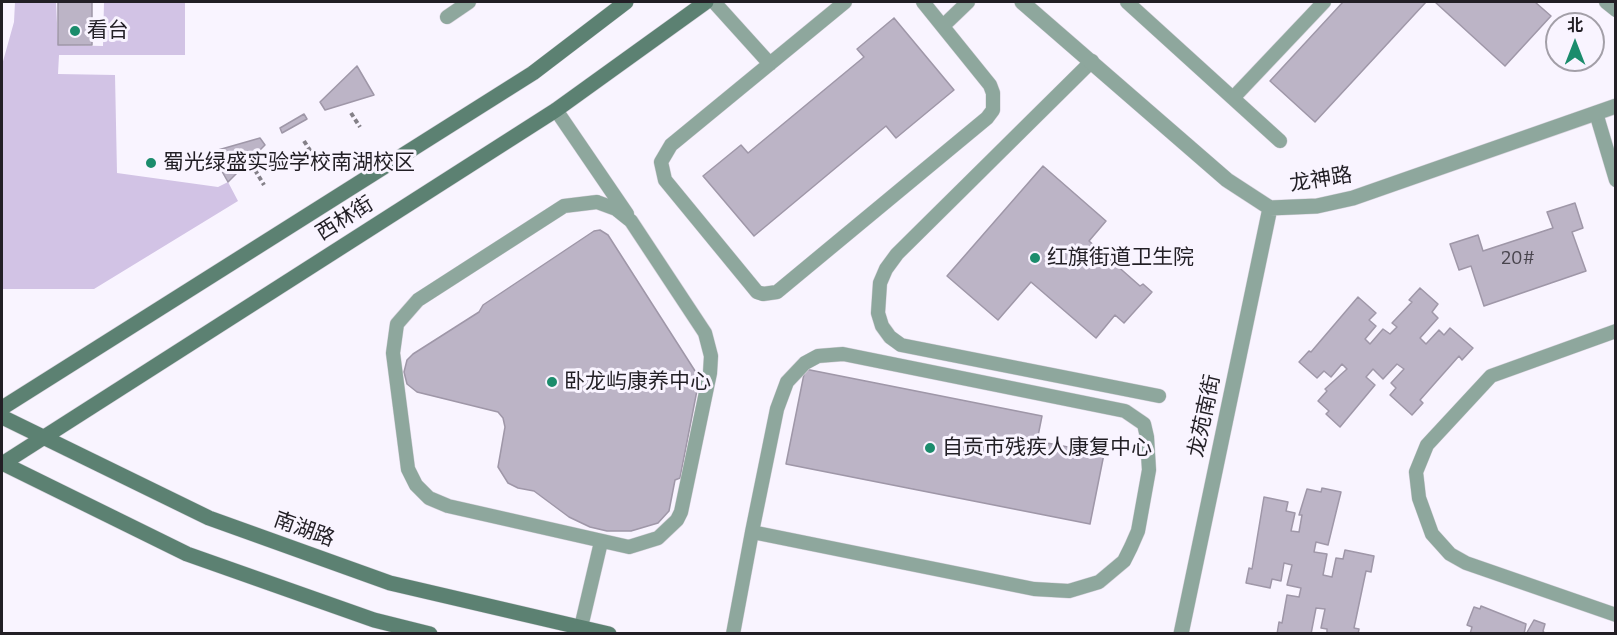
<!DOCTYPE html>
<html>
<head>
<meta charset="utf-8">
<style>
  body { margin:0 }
  #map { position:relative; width:1617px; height:635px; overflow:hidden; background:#f9f4ff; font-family:Bitter,"Noto Sans SC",serif }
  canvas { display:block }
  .frame { position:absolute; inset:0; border:3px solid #221f25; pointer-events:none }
  .north { position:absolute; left:1545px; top:12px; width:60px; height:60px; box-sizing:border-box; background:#f9f4ff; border:2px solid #a39fa8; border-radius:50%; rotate:0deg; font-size:16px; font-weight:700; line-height:24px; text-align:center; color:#221f25 }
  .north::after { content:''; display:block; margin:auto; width:21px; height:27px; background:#1b8c6c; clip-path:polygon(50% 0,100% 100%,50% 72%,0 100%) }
</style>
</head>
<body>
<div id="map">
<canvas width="1617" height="635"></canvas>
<div class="frame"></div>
<div class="north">北</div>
</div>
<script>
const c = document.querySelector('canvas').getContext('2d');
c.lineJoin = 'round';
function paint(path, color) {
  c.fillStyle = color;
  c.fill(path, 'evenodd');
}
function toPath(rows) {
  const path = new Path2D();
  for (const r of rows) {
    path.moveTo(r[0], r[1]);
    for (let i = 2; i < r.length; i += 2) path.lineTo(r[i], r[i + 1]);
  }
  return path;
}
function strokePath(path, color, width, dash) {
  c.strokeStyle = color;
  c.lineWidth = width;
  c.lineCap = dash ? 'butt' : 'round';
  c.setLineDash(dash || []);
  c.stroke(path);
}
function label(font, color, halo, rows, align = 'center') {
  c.font = font + ' Bitter,"Noto Sans SC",serif';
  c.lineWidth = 6;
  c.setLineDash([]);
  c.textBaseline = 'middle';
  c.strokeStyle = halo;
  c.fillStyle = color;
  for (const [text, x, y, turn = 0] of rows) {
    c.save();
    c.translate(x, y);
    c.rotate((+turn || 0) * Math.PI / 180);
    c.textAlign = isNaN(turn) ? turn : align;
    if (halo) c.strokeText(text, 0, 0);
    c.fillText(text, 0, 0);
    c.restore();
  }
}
const green = toPath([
  [15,2,56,2,58,45,103,46,104,2,185,2,185,55,59,55,58,74,115,75,117,173,218,187,228,182,238,201,94,289,2,289,2,65,14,22]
]);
const building = toPath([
  [58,2,92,2,92,45,58,45,58,2],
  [1343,2,1426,2,1315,122,1270,81,1343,2],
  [1435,2,1535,2,1551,16,1505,66,1435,2],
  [894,18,954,90,896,138,886,126,754,236,703,176,741,145,748,153,864,57,857,49,894,18],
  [357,66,374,95,325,110,320,102,357,66],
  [304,114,307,119,282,133,280,128,304,114],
  [260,138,265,145,228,182,211,152,260,138],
  [1043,166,1106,221,1089,241,1140,286,1143,284,1152,292,1124,323,1115,315,1096,338,1031,282,998,320,947,276,1043,166],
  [1575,203,1583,228,1572,232,1586,271,1484,306,1471,266,1459,270,1450,244,1478,235,1483,251,1553,228,1547,212,1575,203],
  [600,230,608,235,697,374,699,380,680,478,675,480,669,511,658,523,631,531,607,531,590,527,569,517,534,491,518,488,508,483,498,467,505,427,503,418,498,412,417,392,407,384,404,372,407,360,413,354,479,312,483,305,594,231,600,230],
  [1420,288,1438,304,1432,312,1438,318,1420,338,1426,344,1439,330,1444,335,1450,328,1473,348,1462,360,1459,356,1420,400,1423,403,1412,415,1390,395,1396,388,1391,383,1404,369,1397,364,1383,379,1373,369,1366,377,1375,385,1340,427,1326,414,1329,411,1318,401,1327,391,1325,389,1347,369,1342,364,1331,377,1324,371,1317,378,1299,362,1309,351,1311,352,1358,297,1376,313,1369,320,1376,326,1365,339,1370,344,1383,329,1390,334,1397,327,1392,323,1412,302,1409,300,1420,288],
  [805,369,1042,416,1037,441,1104,454,1090,524,786,464,805,369],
  [1322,488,1341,492,1328,545,1316,542,1314,552,1327,554,1323,575,1332,577,1336,558,1343,559,1345,550,1374,556,1371,572,1366,571,1354,628,1359,629,1358,634,1327,634,1327,629,1321,628,1325,609,1316,608,1311,634,1277,634,1279,622,1282,623,1287,595,1299,597,1301,588,1287,585,1292,565,1284,563,1281,581,1272,579,1270,588,1246,583,1249,568,1252,569,1264,497,1288,502,1286,511,1295,513,1291,531,1299,532,1302,515,1299,515,1307,489,1321,492,1322,488],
  [1481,606,1526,624,1524,634,1470,634,1472,627,1467,625,1474,607,1480,609,1481,606],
  [1534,620,1545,624,1543,631,1545,634,1526,634,1534,620]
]);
const path = toPath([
  [351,113,360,127],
  [304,141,313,155],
  [255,170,264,185]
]);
const lane = toPath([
  [714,2,770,64],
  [845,2,671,145,661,162,665,180,757,292,763,294,777,292,987,118,993,110,993,93,990,85,923,2],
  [1127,2,1280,141],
  [1606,2,1616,10],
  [447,17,469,2],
  [943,26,968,2],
  [1092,61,897,254,886,269,880,283,878,313,882,326,890,337,901,345,1159,396],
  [1233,98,1324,2],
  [556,110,627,214],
  [1596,113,1616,180],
  [597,202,616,209,631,221,705,333,711,356,710,373,681,512,677,520,658,538,629,547,448,506,429,498,416,485,408,469,393,353,397,324,418,300,564,206,597,202],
  [1616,331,1491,376,1427,445,1416,472,1419,498,1432,534,1450,554,1466,563,1616,615],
  [581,627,601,542],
  [733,634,752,532,777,409,787,382,805,363,818,356,843,354,1125,411,1144,424,1147,437,1149,470,1138,531,1131,547,1124,561,1099,582,1069,591,1034,589,752,532]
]);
const street = toPath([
  [1022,2,1227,180,1270,208,1317,206,1353,198,1616,106],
  [1181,634,1270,208]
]);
const secondary = toPath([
  [2,408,533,73,626,2],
  [2,417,209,518,390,583,609,634],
  [2,463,187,554,374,620,430,634],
  [2,464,556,110,706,2]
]);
const markers = [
  [75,31,6,"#1b8c6c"],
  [151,163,6,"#1b8c6c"],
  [1035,258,6,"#1b8c6c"],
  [552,382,6,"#1b8c6c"],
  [930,448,6,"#1b8c6c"]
];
const numberNames = [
  ["20#",1518,259]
];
const poiNames = [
  ["看台",87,31],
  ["蜀光绿盛实验学校南湖校区",163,163],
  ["红旗街道卫生院",1047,258],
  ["卧龙屿康养中心",564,382],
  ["自贡市残疾人康复中心",942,448]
];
const streetNames = [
  ["龙神路",1321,180,-9],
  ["西林街",345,219,-32],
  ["龙苑南街",1205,416,-78],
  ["南湖路",304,530,20]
];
paint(green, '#d2c3e5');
paint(building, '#bcb4c6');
strokePath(building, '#9f97a8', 1.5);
strokePath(lane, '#d7d2dc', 15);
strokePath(street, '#d7d2dc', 16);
strokePath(secondary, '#d7d2dc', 16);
strokePath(path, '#848088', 4, [4.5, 3]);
strokePath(lane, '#8ea79d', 14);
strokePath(street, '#8ea79d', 15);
strokePath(secondary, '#5c8172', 15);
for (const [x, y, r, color] of markers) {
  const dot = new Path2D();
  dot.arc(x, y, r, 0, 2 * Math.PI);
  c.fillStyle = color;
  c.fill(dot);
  strokePath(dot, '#f9f4ff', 2);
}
label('18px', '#48444d', null, numberNames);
label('21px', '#221f25', '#f9f4ff', poiNames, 'left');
label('21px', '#221f25', '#f9f4ff', streetNames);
</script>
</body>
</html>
